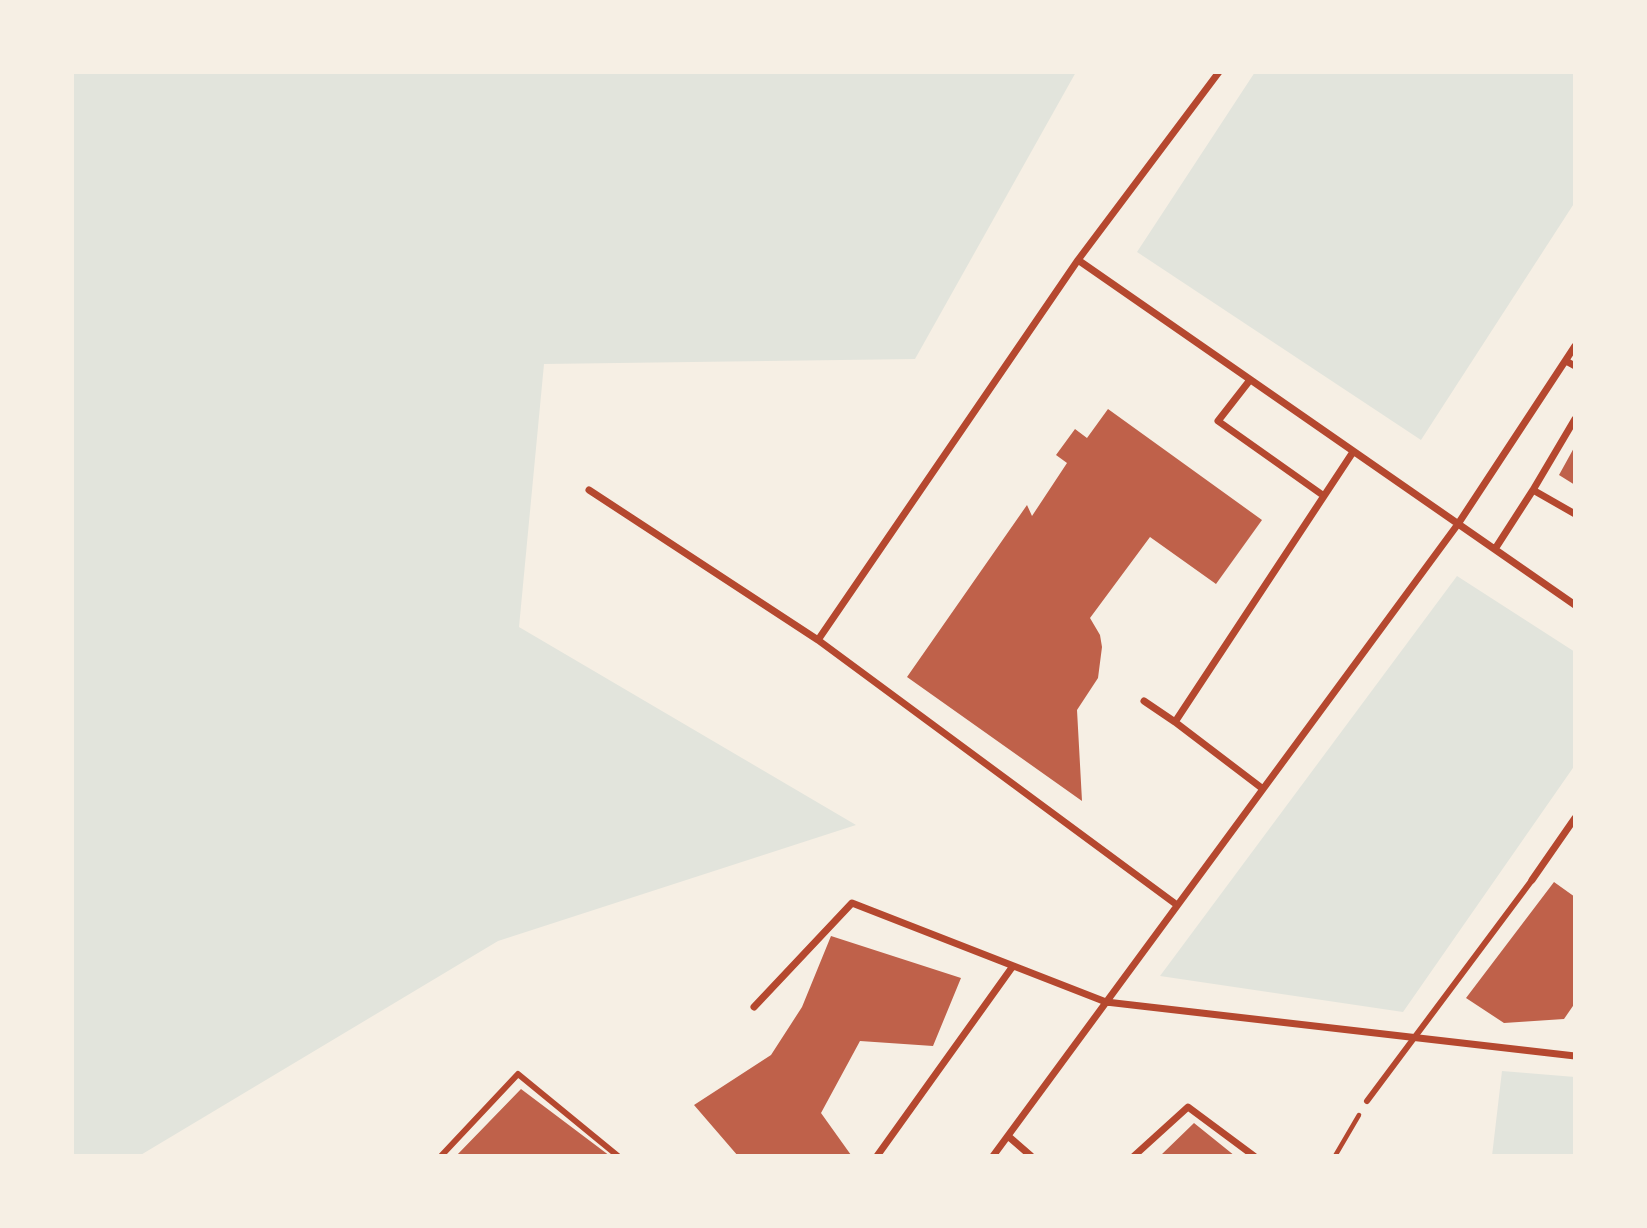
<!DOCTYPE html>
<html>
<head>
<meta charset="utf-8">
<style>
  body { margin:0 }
  #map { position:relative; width:1647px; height:1228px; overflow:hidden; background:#f6efe4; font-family:"Space Grotesk",sans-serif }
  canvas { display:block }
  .frame { position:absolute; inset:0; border:74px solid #f6efe4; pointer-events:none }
</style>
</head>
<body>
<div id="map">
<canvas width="1647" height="1228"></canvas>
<div class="frame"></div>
</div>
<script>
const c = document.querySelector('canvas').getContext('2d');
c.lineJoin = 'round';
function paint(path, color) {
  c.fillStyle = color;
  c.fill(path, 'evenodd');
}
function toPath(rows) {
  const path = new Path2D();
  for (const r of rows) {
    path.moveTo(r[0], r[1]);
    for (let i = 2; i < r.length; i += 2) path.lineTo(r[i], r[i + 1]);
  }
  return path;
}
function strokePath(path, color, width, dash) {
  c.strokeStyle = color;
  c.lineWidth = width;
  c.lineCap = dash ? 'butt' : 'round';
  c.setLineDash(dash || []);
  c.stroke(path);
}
const green = toPath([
  [72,72,1076,72,915,359,544,364,519,627,856,825,498,941,139,1156,72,1156],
  [1255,72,1575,72,1575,202,1421,440,1137,252],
  [1457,576,1575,652,1575,765,1403,1012,1160,976],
  [1502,1071,1575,1077,1575,1156,1492,1156]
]);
const building = toPath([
  [1108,409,1262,520,1216,584,1150,537,1090,618,1100,635,1102,647,1098,678,1077,710,1082,801,907,677,1027,505,1032,516,1067,463,1056,455,1075,429,1087,438],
  [1575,446,1575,485,1559,475],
  [1554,882,1575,897,1575,1003,1564,1019,1504,1023,1466,998],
  [831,936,961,978,933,1046,860,1041,821,1113,851,1155,849,1156,738,1156,694,1105,771,1055,802,1007],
  [521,1089,610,1156,456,1156],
  [1194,1123,1235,1156,1160,1156]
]);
const path = toPath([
  [1335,1156,1359,1115]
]);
const pedestrian = toPath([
  [1367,1101,1532,880],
  [441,1156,518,1074,618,1156]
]);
const minor = toPath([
  [1078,260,1575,605],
  [1566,361,1575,366],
  [1250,380,1218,421,1324,496],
  [1575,419,1533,490,1575,514],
  [589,490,818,640],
  [1495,549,1533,490],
  [1144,701,1175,722],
  [1263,789,1175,722,1353,452],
  [1532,880,1575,818],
  [1177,905,818,640,1078,260,1219,72],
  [754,1007,852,903,1106,1002,1575,1056],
  [1008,1136,1031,1156],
  [877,1156,1013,966],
  [993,1156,1458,524,1575,346],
  [1134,1156,1188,1107,1254,1156]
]);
paint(green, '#e2e4dc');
paint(building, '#bf614a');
strokePath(path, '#b5482f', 4.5);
strokePath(pedestrian, '#b5482f', 6);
strokePath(minor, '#b5482f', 7);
</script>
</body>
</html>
